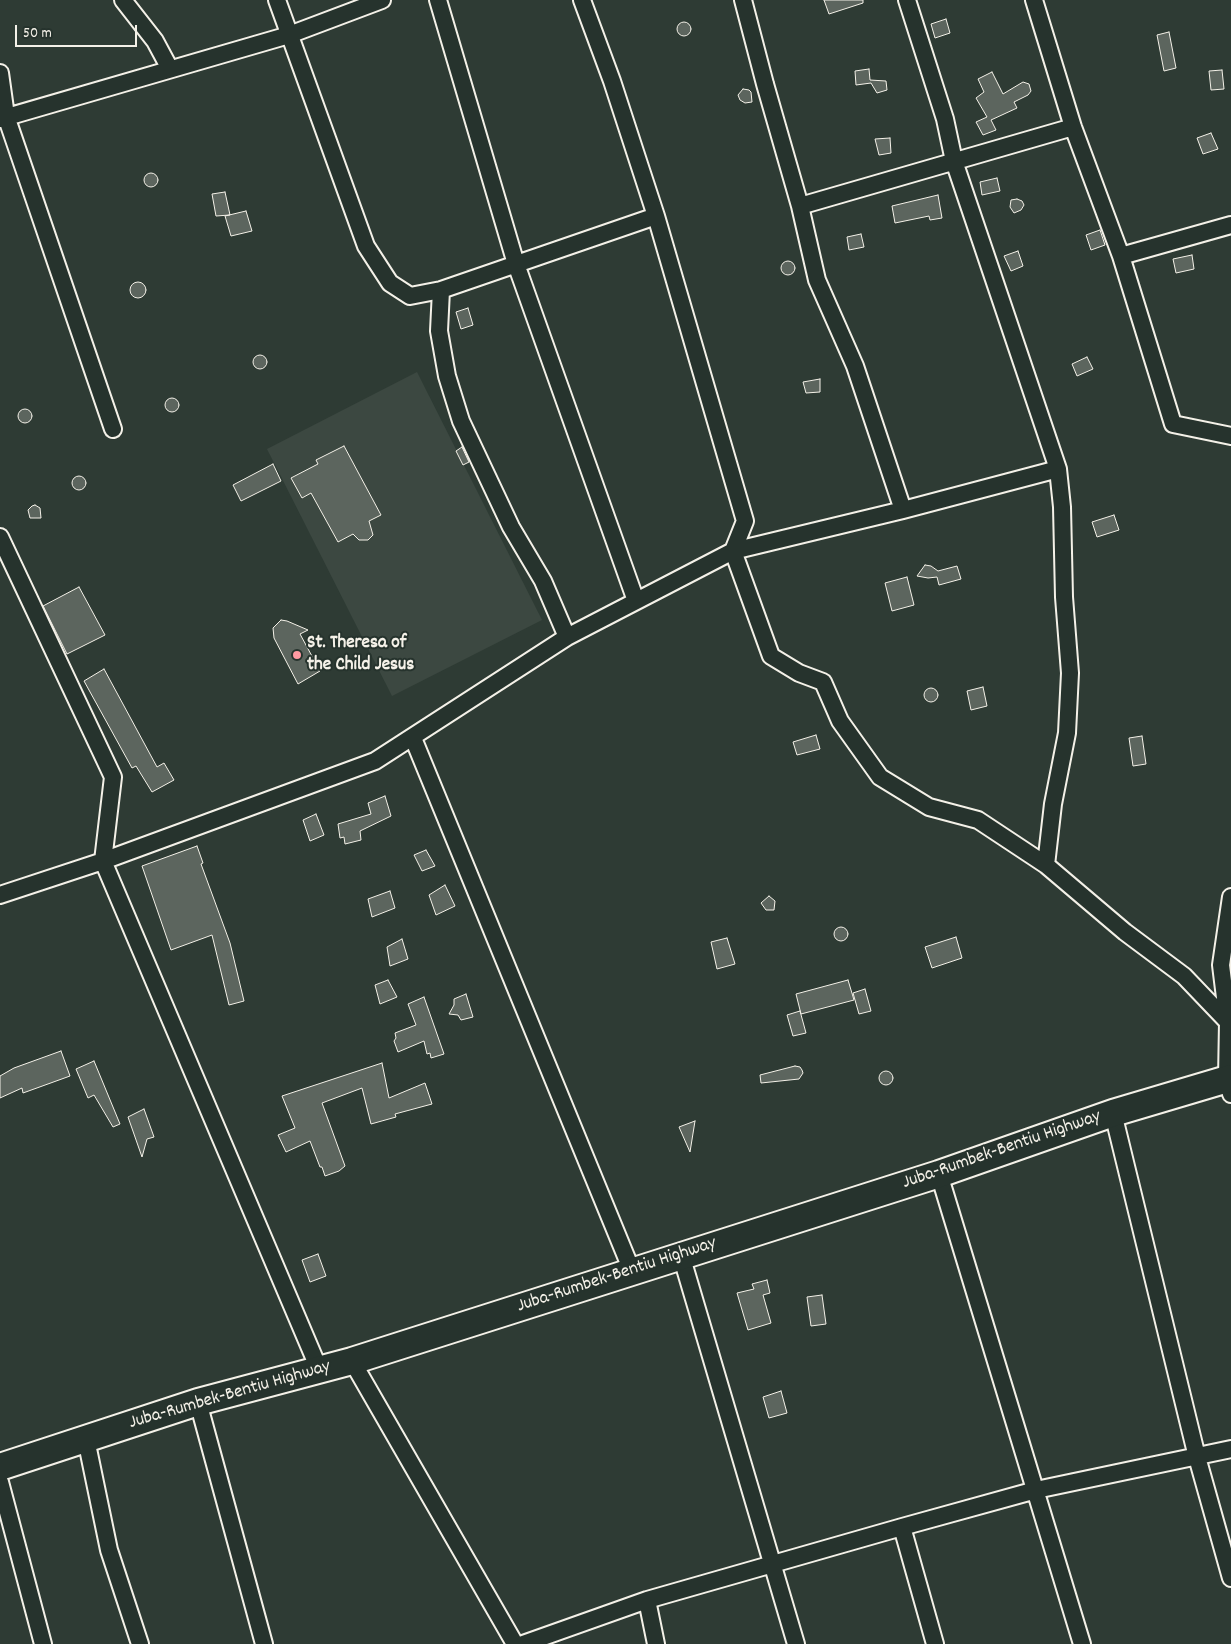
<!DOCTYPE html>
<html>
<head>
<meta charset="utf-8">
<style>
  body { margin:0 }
  #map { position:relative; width:1231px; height:1644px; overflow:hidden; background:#2e3b34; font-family:Dekko,sans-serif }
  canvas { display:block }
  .scale { position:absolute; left:15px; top:25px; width:122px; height:22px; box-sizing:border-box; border:2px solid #f4f1e8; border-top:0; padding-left:6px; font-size:15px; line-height:18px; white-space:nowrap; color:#f4f1e8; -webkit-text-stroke:4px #26332d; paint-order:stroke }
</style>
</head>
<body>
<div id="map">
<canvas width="1231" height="1644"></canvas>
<div class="scale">50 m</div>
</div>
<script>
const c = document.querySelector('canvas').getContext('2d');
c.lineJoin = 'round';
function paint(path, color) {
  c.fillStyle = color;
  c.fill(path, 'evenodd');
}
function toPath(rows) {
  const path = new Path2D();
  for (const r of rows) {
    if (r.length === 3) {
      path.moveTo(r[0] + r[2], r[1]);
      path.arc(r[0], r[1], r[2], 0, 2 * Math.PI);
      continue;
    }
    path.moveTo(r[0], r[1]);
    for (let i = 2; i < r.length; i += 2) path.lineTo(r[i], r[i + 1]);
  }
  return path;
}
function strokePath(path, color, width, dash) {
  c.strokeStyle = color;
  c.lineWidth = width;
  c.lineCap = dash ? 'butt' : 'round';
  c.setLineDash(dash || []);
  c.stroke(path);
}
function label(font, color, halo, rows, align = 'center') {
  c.font = font + ' Dekko,sans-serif';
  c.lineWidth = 4;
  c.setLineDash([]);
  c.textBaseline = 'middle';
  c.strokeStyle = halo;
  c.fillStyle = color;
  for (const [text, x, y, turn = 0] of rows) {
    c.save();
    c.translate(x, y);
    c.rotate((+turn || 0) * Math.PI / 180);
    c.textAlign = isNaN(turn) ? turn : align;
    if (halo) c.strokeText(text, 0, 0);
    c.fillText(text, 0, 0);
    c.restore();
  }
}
const built = toPath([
  [417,372,542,620,392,696,267,449]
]);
const building = toPath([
  [824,0,863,0,863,3,829,14,824,0],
  [946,19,950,33,935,38,931,24,946,19],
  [684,29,7],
  [1169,32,1176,68,1164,71,1157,35,1169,32],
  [869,69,870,80,886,81,887,90,877,93,871,83,856,85,855,71,869,69],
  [1222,70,1224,89,1211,90,1209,71,1222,70],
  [992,72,1003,94,1023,82,1029,84,1031,91,1028,95,1014,102,1017,108,991,120,996,130,983,135,976,122,987,117,976,98,984,92,978,79,992,72],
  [743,89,749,90,751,92,752,102,745,103,740,100,738,95,743,89],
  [1211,133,1218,149,1203,154,1197,138,1211,133],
  [890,138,891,153,879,155,875,139,890,138],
  [151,180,7],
  [997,178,1000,191,982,195,980,182,997,178],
  [225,192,230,215,216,216,212,194,225,192],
  [938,195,942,218,930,220,929,216,895,223,892,206,938,195],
  [1017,199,1022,201,1024,205,1021,210,1014,213,1010,207,1011,200,1017,199],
  [246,211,252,231,231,236,225,216,246,211],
  [1100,230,1105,245,1091,250,1086,235,1100,230],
  [861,234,864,247,849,250,847,237,861,234],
  [1018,251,1023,266,1011,271,1004,256,1018,251],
  [1192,255,1194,269,1176,273,1173,259,1192,255],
  [788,268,7],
  [138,290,8],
  [468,308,473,325,461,329,456,312,468,308],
  [260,362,7],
  [1087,357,1093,369,1077,376,1072,364,1087,357],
  [820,379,820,392,806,393,803,382,820,379],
  [172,405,7],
  [25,416,7],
  [344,446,381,515,369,521,373,535,368,540,359,540,353,534,338,542,311,493,302,498,291,478,318,464,316,460,344,446],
  [462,447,469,462,463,465,456,451,462,447],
  [273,464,281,481,241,501,233,485,273,464],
  [79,483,7],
  [35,505,40,508,41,518,30,518,28,510,32,506,35,505],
  [1114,515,1119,530,1097,537,1092,522,1114,515],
  [925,565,931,566,938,571,957,566,961,579,939,585,937,577,928,578,917,576,925,565],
  [907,577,914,605,892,611,885,583,907,577],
  [79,587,105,635,67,654,43,606,79,587],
  [281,620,287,621,308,630,300,634,320,671,298,684,274,638,273,628,281,620],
  [104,669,157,767,164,763,174,780,152,792,136,766,132,768,84,681,104,669],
  [983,687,987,706,971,710,967,691,983,687],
  [931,695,7],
  [816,735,820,749,797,755,793,742,816,735],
  [1142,736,1146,764,1133,766,1129,738,1142,736],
  [385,796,391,816,360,831,361,840,345,844,344,837,340,838,338,824,371,814,368,803,385,796],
  [316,814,324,835,310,841,303,820,316,814],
  [197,846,203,863,201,864,230,943,244,1001,229,1005,212,935,171,950,142,866,197,846],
  [426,850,435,866,422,871,414,855,426,850],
  [445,885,455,906,436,915,429,895,445,885],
  [390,891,395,908,372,917,368,899,390,891],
  [769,896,775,901,774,910,766,910,761,903,769,896],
  [841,934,7],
  [956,937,962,958,932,968,925,947,956,937],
  [727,938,735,964,717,969,711,942,727,938],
  [402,939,408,959,390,966,387,947,402,939],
  [388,980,397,997,380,1004,375,985,388,980],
  [848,980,854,1000,801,1014,796,994,848,980],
  [865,989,871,1011,859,1014,853,993,865,989],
  [466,994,473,1017,461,1020,458,1015,449,1014,454,1005,454,999,466,994],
  [424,997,444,1054,431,1058,430,1053,427,1054,424,1041,398,1052,394,1041,396,1038,395,1033,416,1025,408,1004,424,997],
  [800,1011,806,1033,793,1036,787,1015,800,1011],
  [61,1051,70,1076,23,1093,22,1088,0,1098,0,1076,14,1068,61,1051],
  [94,1061,120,1124,113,1127,94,1095,88,1098,76,1069,94,1061],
  [382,1063,389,1098,425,1083,432,1104,395,1114,396,1117,371,1124,362,1088,322,1103,345,1166,339,1171,325,1176,322,1167,320,1167,310,1141,286,1152,278,1135,295,1128,282,1096,382,1063],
  [795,1066,800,1067,802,1070,803,1073,799,1079,761,1083,760,1075,795,1066],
  [886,1078,7],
  [144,1109,154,1137,147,1139,142,1157,128,1117,144,1109],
  [695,1121,690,1152,679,1127,695,1121],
  [318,1254,326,1276,310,1282,302,1260,318,1254],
  [767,1280,770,1293,763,1295,771,1323,748,1330,737,1293,754,1289,752,1284,767,1280],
  [822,1295,826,1324,811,1326,807,1297,822,1295],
  [781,1391,787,1413,769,1418,763,1397,781,1391]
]);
const street = toPath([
  [123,0,155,41,170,69],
  [277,0,366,246,390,283,410,296,441,290,656,216,745,521,733,551,771,656,799,673,823,682,840,721,880,777,929,807,978,820,1046,865,1125,932,1184,976,1228,1022,1227,1079,1231,1094],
  [438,0,516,264,636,601],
  [582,0,612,81,656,216],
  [743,0,765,84,800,206,817,280,855,366,903,510],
  [907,0,945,119,954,161,1058,469,1062,507,1064,597,1070,673,1067,733,1053,804,1046,865],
  [1034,0,1073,127,1121,256,1173,424,1231,436],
  [0,73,6,116,113,429],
  [0,119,289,35,382,0],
  [800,206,1073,127],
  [1121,256,1231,225],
  [441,290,439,331,447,376,461,421,511,527,543,581,567,637],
  [0,537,113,777,103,861,319,1369],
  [413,738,632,1271],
  [0,895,103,861,375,761,567,637,733,551,903,510,1058,469],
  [1228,1022,1221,965,1231,897],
  [1113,1113,1197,1457,1231,1578],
  [939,1174,1082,1644],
  [681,1255,796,1644],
  [352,1361,515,1644],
  [198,1402,264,1644],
  [86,1439,109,1550,140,1644],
  [0,1482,43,1644],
  [902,1527,935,1644],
  [647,1600,656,1644],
  [523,1644,647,1600,902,1527,1036,1490,1231,1449]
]);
const primary = toPath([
  [0,1467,198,1402,352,1361,939,1174,1113,1113,1231,1078]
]);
const markers = [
  [297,655,5,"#ff9aa2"]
];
const poiNames = [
  ["St. Theresa of",307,644],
  ["the Child Jesus",307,666]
];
const streetNames = [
  ["Juba-Rumbek-Bentiu Highway",1002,1151,-19],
  ["Juba-Rumbek-Bentiu Highway",617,1276,-18],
  ["Juba-Rumbek-Bentiu Highway",230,1396,-16]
];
paint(built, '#3c4841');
paint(building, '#5c655e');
strokePath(building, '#f4f1e8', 1);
strokePath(street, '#f4f1e8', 20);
strokePath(primary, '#f4f1e8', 30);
strokePath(street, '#26332d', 16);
strokePath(primary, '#26332d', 26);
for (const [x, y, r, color] of markers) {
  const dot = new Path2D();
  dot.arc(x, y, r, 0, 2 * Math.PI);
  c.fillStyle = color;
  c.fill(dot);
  strokePath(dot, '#26332d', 2);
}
label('bold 19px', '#f4f1e8', '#26332d', poiNames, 'left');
label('19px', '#f4f1e8', '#26332d', streetNames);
</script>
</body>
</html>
